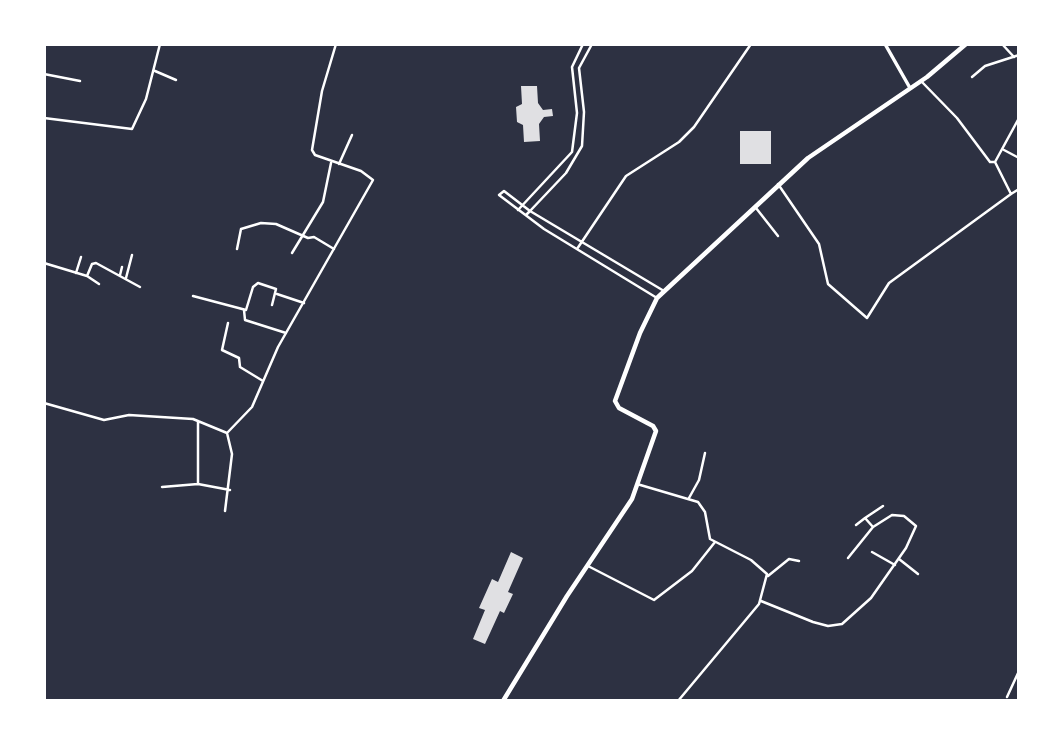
<!DOCTYPE html>
<html>
<head>
<meta charset="utf-8">
<style>
  body { margin:0 }
  #map { position:relative; width:1063px; height:745px; overflow:hidden; background:#2d3142; font-family:"Exo 2",sans-serif }
  canvas { display:block }
  .frame { position:absolute; inset:0; border:46px solid #fff; pointer-events:none }
</style>
</head>
<body>
<div id="map">
<canvas width="1063" height="745"></canvas>
<div class="frame"></div>
</div>
<script>
const c = document.querySelector('canvas').getContext('2d');
c.lineJoin = 'round';
function paint(path, color) {
  c.fillStyle = color;
  c.fill(path, 'evenodd');
}
function toPath(rows) {
  const path = new Path2D();
  for (const r of rows) {
    path.moveTo(r[0], r[1]);
    for (let i = 2; i < r.length; i += 2) path.lineTo(r[i], r[i + 1]);
  }
  return path;
}
function strokePath(path, color, width, dash) {
  c.strokeStyle = color;
  c.lineWidth = width;
  c.lineCap = dash ? 'butt' : 'round';
  c.setLineDash(dash || []);
  c.stroke(path);
}
const building = toPath([
  [521,86,537,86,538,103,543,110,552,109,553,116,544,117,539,124,540,141,524,142,523,125,517,122,516,107,522,104],
  [740,131,771,131,771,164,740,164],
  [511,552,523,558,508,592,513,594,504,613,500,611,485,644,473,639,485,610,479,608,492,579,498,582]
]);
const minor = toPath([
  [592,44,579,68,584,112,582,146,566,173,530,211,664,291],
  [668,44,669,44],
  [1002,44,1014,57],
  [155,71,176,80],
  [44,74,80,81],
  [972,77,985,66,1019,55],
  [44,118,132,129,146,99,160,44],
  [1004,150,1019,158],
  [995,162,1019,118],
  [339,164,352,135],
  [778,184,819,244,828,284,867,318,889,283,1011,194,995,162,990,162,957,118,921,81],
  [1011,194,1019,189],
  [756,208,778,236],
  [518,210,572,152,577,113,572,67,583,44],
  [526,215,530,211,504,191,499,195,544,229,657,298],
  [237,249,241,229,261,223,276,224,308,238,314,237,334,249],
  [577,249,626,176,679,142,694,127,751,44],
  [292,253,323,202,331,163],
  [44,263,87,276,99,284],
  [76,273,81,257],
  [120,275,122,267],
  [87,276,92,264,96,263,140,287],
  [126,278,132,255],
  [277,294,304,303],
  [193,296,246,310,253,287,258,283,276,289,272,305],
  [244,310,245,320,286,333],
  [228,323,222,350,239,358,240,367,263,381],
  [44,403,104,420,129,415,193,419,227,433],
  [198,421,198,484],
  [227,433,252,407,278,347,373,180,361,171,315,155,312,150,322,91,336,44],
  [637,484,698,502,705,512,710,539,751,560,767,574,759,604,678,701],
  [162,487,198,484,230,490],
  [689,498,699,480,705,453],
  [225,511,232,454,227,433],
  [856,525,865,518],
  [873,527,865,518,883,506],
  [872,552,895,565],
  [899,559,918,574],
  [588,566,654,600,692,571,715,542],
  [768,576,789,559,799,561],
  [761,601,813,622,828,626,842,624,871,598,906,548,916,526,904,516,892,515,873,527,848,558],
  [1007,697,1019,671]
]);
const tertiary = toPath([
  [885,44,910,88]
]);
const primary = toPath([
  [503,701,567,596,632,499,656,431,653,426,619,408,615,401,640,333,657,298,808,158,927,77,966,44]
]);
paint(building, '#e0e0e3');
strokePath(minor, '#fff', 2.5);
strokePath(tertiary, '#fff', 3.5);
strokePath(primary, '#fff', 4.5);
</script>
</body>
</html>
